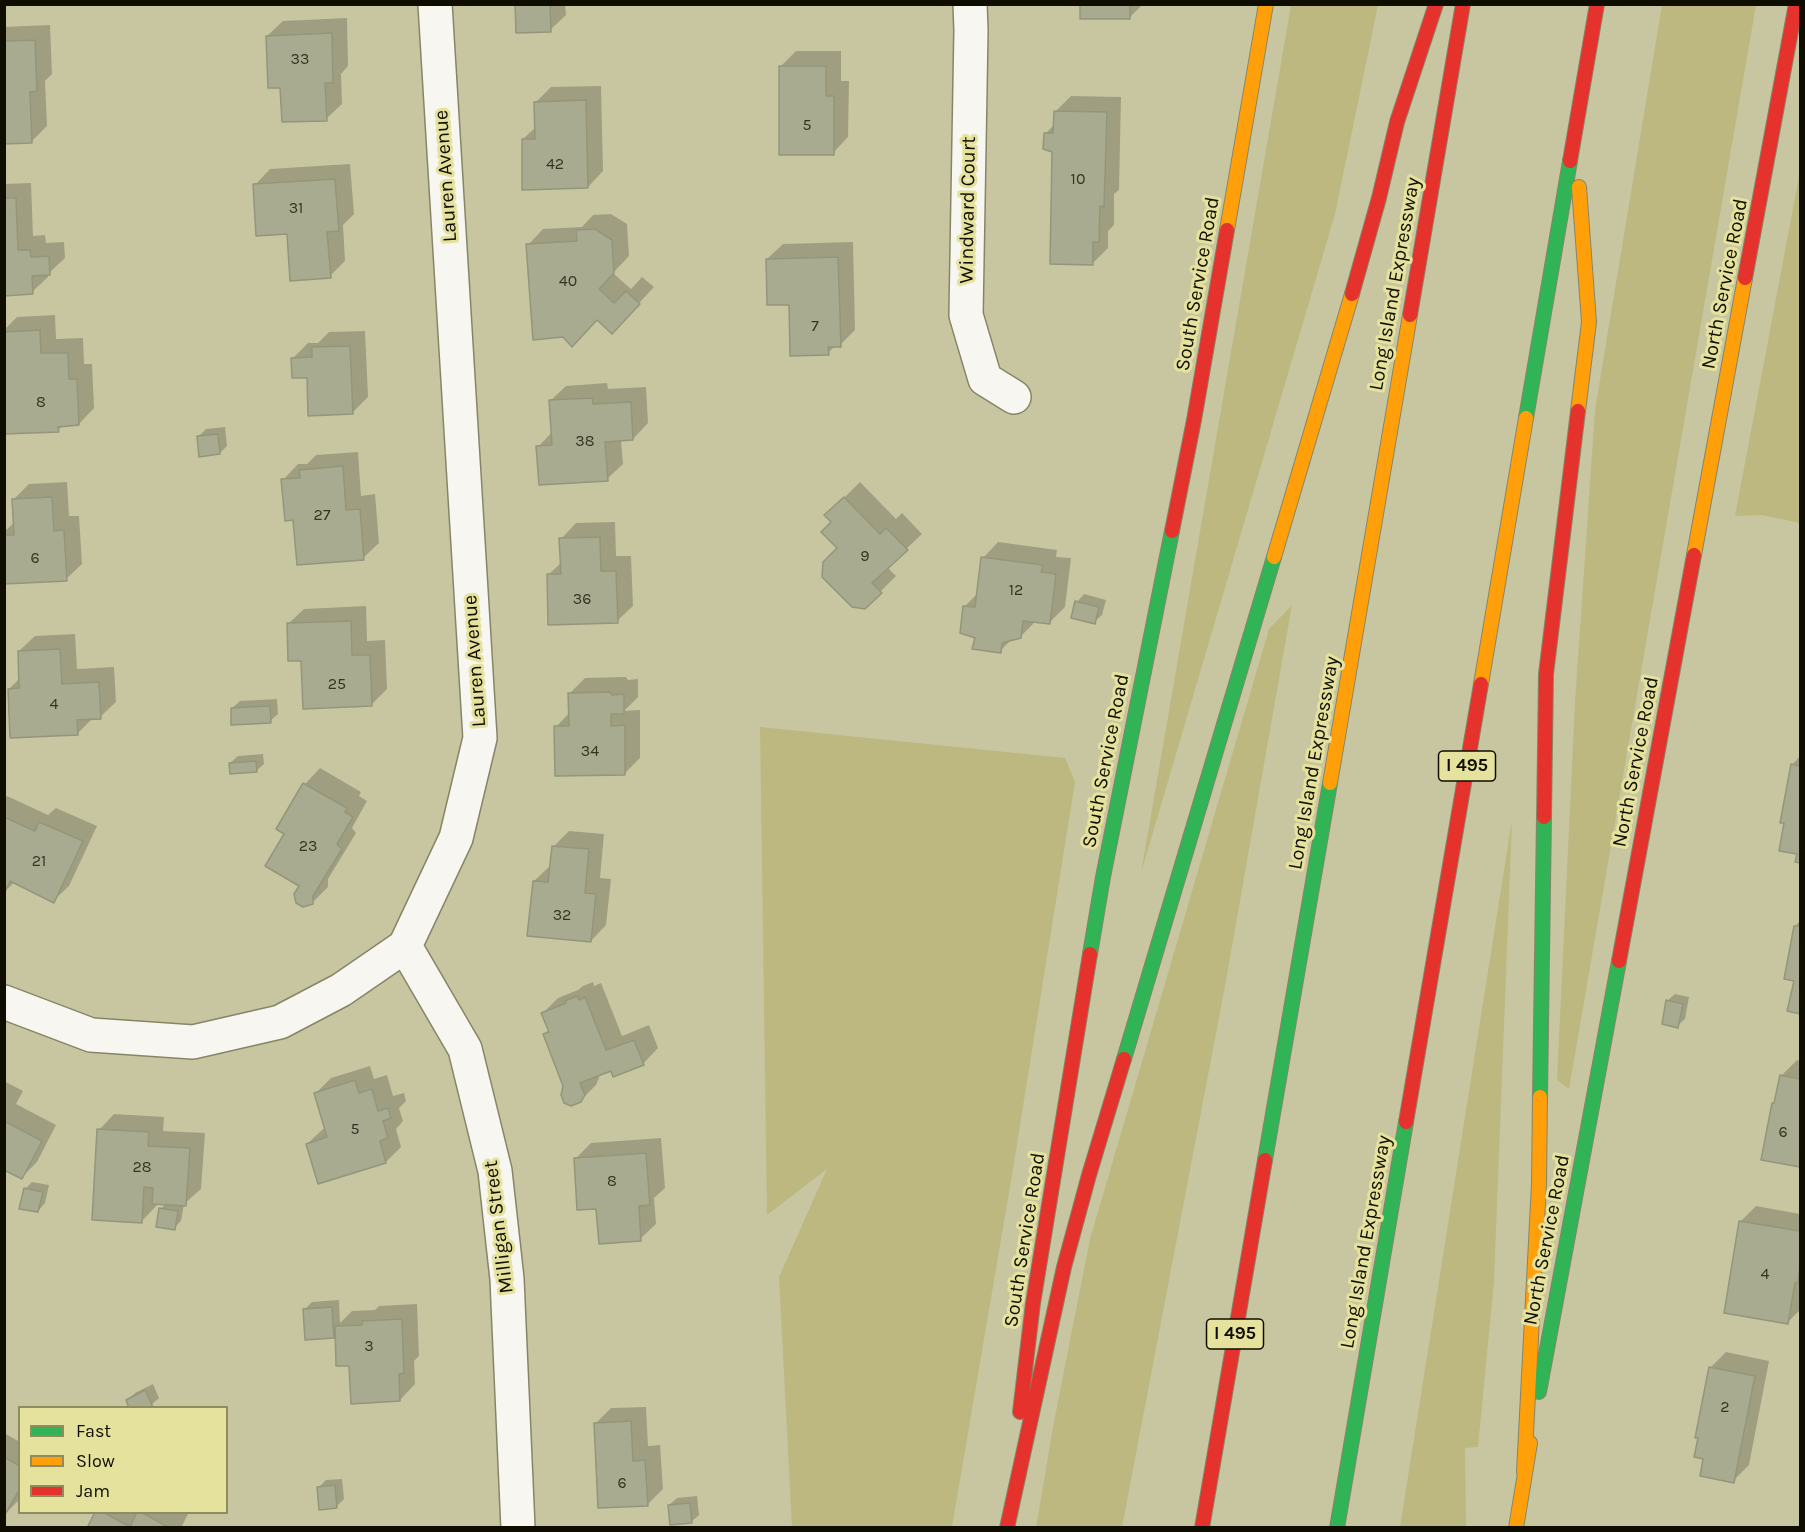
<!DOCTYPE html>
<html>
<head>
<meta charset="utf-8">
<style>
  body { margin:0 }
  #map { position:relative; width:1805px; height:1532px; overflow:hidden; background:#c8c6a1; font-family:Karla,sans-serif }
  canvas { display:block }
  .frame { position:absolute; inset:0; border:6px solid #0f0d00; pointer-events:none }
  .legend { position:absolute; left:18px; top:1406px; width:210px; height:108px; box-sizing:border-box; background:#e5e29e; border:2px solid #8f8d5f; margin:0; padding:8px 10px; list-style:none; font-size:18px; color:#0f0d00 }
  .legend li { display:flex; align-items:center; gap:12px; height:30px }
  .legend b { width:30px; border:2px solid #8f8d5f }
</style>
</head>
<body>
<div id="map">
<canvas width="1805" height="1532"></canvas>
<div class="frame"></div>
<ul class="legend">
<li><b style="height:8px;background:#30b455"></b>Fast</li>
<li><b style="height:8px;background:#ff9f0a"></b>Slow</li>
<li><b style="height:8px;background:#e5322d"></b>Jam</li>
</ul>
</div>
<script>
const c = document.querySelector('canvas').getContext('2d');
c.lineJoin = 'round';
function paint(path, color) {
  c.fillStyle = color;
  c.fill(path, 'evenodd');
}
function toPath(rows) {
  const path = new Path2D();
  for (const r of rows) {
    path.moveTo(r[0], r[1]);
    for (let i = 2; i < r.length; i += 2) path.lineTo(r[i], r[i + 1]);
  }
  return path;
}
function strokePath(path, color, width, dash) {
  c.strokeStyle = color;
  c.lineWidth = width;
  c.lineCap = dash ? 'butt' : 'round';
  c.setLineDash(dash || []);
  c.stroke(path);
}
function label(font, color, halo, rows, align = 'center') {
  c.font = font + ' Karla,sans-serif';
  c.lineWidth = 6;
  c.setLineDash([]);
  c.textBaseline = 'middle';
  c.strokeStyle = halo;
  c.fillStyle = color;
  for (const [text, x, y, turn = 0] of rows) {
    c.save();
    c.translate(x, y);
    c.rotate((+turn || 0) * Math.PI / 180);
    c.textAlign = isNaN(turn) ? turn : align;
    if (halo) c.strokeText(text, 0, 0);
    c.fillText(text, 0, 0);
    c.restore();
  }
}
const green = toPath([
  [1291,5,1378,5,1335,214,1141,873],
  [1662,5,1756,5,1569,1089,1557,1080,1575,702,1595,410],
  [1800,171,1800,523,1762,515,1735,516],
  [1292,605,1225,986,1122,1527,1036,1528,1053,1427,1090,1239,1269,629],
  [760,727,1065,758,1075,782,1013,1169,952,1527,792,1527,779,1277,827,1169,767,1215],
  [1512,820,1494,1281,1478,1447,1465,1448,1466,1527,1400,1527]
]);
const shadow = toPath([
  [517,4,565,4,566,15,550,30],
  [1082,4,1143,4,1129,18],
  [347,18,348,66,341,74,342,104,326,119,282,86,267,36,283,21],
  [50,25,52,74,45,81,47,126,31,142,4,142,4,27],
  [796,51,841,51,841,81,849,81,848,137,833,153,781,66],
  [601,86,603,171,588,187,523,139,536,127,536,102,551,87],
  [1071,96,1121,97,1119,190,1114,194,1114,225,1108,231,1108,248,1092,264,1054,151,1045,134,1055,124,1055,112],
  [350,164,354,214,343,225,345,261,330,276,288,232,255,185,270,169],
  [31,183,33,236,45,235,46,243,64,242,65,258,48,274,48,277,32,292,4,294,4,184],
  [611,214,627,224,629,256,613,273,631,289,642,277,654,287,627,316,528,245,543,229,582,227,593,215],
  [853,242,855,330,840,345,836,345,828,353,790,303,767,259,783,244],
  [55,315,56,339,83,338,84,364,92,364,94,408,79,424,64,425,58,430,4,433,4,330,17,317],
  [365,331,368,397,352,413,308,376,293,358,308,343,318,343,329,332],
  [607,383,608,389,646,387,648,423,633,439,621,440,623,464,607,479,538,447,552,432,550,401,566,386],
  [225,427,227,446,220,453,199,436,206,429],
  [358,452,361,496,375,494,379,543,363,558,295,518,283,480,298,464,307,464,316,455],
  [67,482,69,516,79,516,82,564,66,579,4,583,4,532,15,522,13,500,29,484],
  [860,482,896,519,902,513,922,534,887,567,896,576,865,607,839,548,833,522,842,500],
  [615,522,616,556,631,556,633,606,617,621,548,575,562,562,561,539,576,523],
  [998,542,1057,550,1056,557,1071,558,1065,607,1049,623,1036,621,1020,637,1012,639,1000,651,977,637,964,607,978,593,983,558],
  [1084,594,1106,600,1102,615,1094,622,1077,602],
  [366,606,367,641,385,640,387,689,371,705,303,660,288,624,304,609],
  [75,634,77,669,114,667,116,702,100,717,94,717,77,734,9,689,20,678,19,651,35,636],
  [626,677,628,680,638,679,638,697,624,711,640,710,640,758,625,773,556,727,570,712,570,693,585,678],
  [277,699,278,714,270,721,232,708,240,701],
  [263,754,264,764,256,771,230,763,238,756],
  [1800,756,1800,862,1797,861,1798,853,1792,765],
  [320,768,361,792,359,796,367,801,352,828,356,833,328,879,328,887,312,903,301,886,286,834,278,829,305,784],
  [7,796,48,815,56,808,97,826,69,886,53,901,15,882,4,892,4,798],
  [569,831,604,834,600,878,611,879,606,925,591,941,534,881,550,866,551,866,554,846],
  [1800,921,1800,1012,1789,1010,1795,980,1795,926],
  [593,982,594,986,601,983,622,1036,649,1025,658,1048,643,1064,611,1069,598,1074,599,1078,596,1085,580,1101,564,1086,545,1034,549,1029,543,1013,558,998,578,990,583,986],
  [1675,994,1689,997,1685,1019,1677,1026,1667,1001],
  [1797,1060,1800,1061,1800,1166,1763,1159,1773,1103,1777,1100,1781,1076],
  [370,1066,374,1079,387,1075,393,1096,404,1093,406,1101,399,1108,403,1121,396,1129,401,1147,386,1162,307,1144,323,1129,326,1128,315,1094,331,1078],
  [4,1081,23,1091,16,1104,56,1125,37,1162,22,1177,4,1168],
  [114,1114,164,1117,163,1131,205,1133,201,1189,184,1204,181,1221,174,1228,161,1209,166,1203,157,1203,157,1205,142,1221,99,1130],
  [661,1138,665,1188,654,1198,656,1224,640,1239,598,1207,576,1158,591,1143],
  [32,1182,49,1185,45,1203,38,1211,25,1189],
  [1756,1206,1800,1214,1800,1310,1788,1322,1740,1222],
  [339,1300,340,1323,352,1311,375,1310,379,1306,417,1304,419,1356,414,1361,415,1384,400,1400,351,1364,336,1334,333,1337,304,1310,312,1302],
  [1726,1352,1769,1361,1749,1465,1733,1481,1705,1458,1710,1368],
  [153,1384,159,1398,148,1408,131,1408,128,1400,135,1393],
  [646,1407,648,1446,660,1445,663,1489,647,1505,595,1424,611,1408],
  [4,1433,20,1442,20,1499,4,1515],
  [342,1479,344,1499,336,1507,319,1487,326,1480],
  [697,1496,699,1515,691,1522,669,1505,677,1498],
  [96,1512,186,1512,188,1514,181,1528,88,1528]
]);
const building = toPath([
  [515,4,550,4,551,32,516,33,515,4],
  [1080,4,1130,4,1130,19,1080,19,1080,4],
  [332,33,333,83,325,83,327,121,282,122,280,88,268,88,266,36,332,33],
  [35,40,37,91,30,92,32,143,4,144,4,41,35,40],
  [779,66,826,66,826,96,834,96,834,155,779,155,779,66],
  [586,100,588,188,522,190,522,139,535,139,534,102,586,100],
  [1054,111,1107,112,1104,207,1100,206,1099,242,1093,242,1093,265,1050,264,1052,152,1043,149,1044,133,1053,133,1054,111],
  [335,179,339,231,327,232,331,278,290,281,287,234,256,236,253,184,335,179],
  [4,198,16,198,18,250,30,250,31,257,49,256,50,275,32,276,33,294,4,296,4,198],
  [595,229,612,240,614,273,599,289,614,303,626,291,640,304,612,334,597,320,572,347,563,337,533,340,526,244,577,241,576,230,595,229],
  [838,257,841,347,828,347,829,355,790,356,789,305,767,305,766,259,838,257],
  [40,330,41,353,68,353,69,379,77,379,79,425,58,427,59,432,4,434,4,332,40,330],
  [350,346,353,414,308,416,307,378,292,378,291,358,312,357,312,347,350,346],
  [592,398,593,404,631,402,633,440,605,442,608,481,539,485,536,446,552,445,549,400,592,398],
  [218,434,220,454,199,457,197,436,218,434],
  [343,466,346,510,360,509,364,560,297,565,293,520,285,521,281,479,300,478,299,470,343,466],
  [52,497,54,531,64,530,67,581,4,584,4,535,14,535,12,499,52,497],
  [844,497,880,534,886,528,908,550,872,583,882,593,865,609,852,607,822,577,823,562,837,548,821,532,831,522,824,515,844,497],
  [600,537,601,571,616,571,618,623,548,625,547,574,561,574,559,538,600,537],
  [981,557,1043,565,1041,572,1056,574,1050,624,1023,621,1021,638,1002,643,1001,653,972,649,975,638,960,633,963,606,975,607,981,557],
  [1075,601,1099,607,1095,624,1071,618,1075,601],
  [351,621,352,655,370,655,372,706,303,709,301,661,288,661,287,623,351,621],
  [60,649,62,684,99,682,101,719,77,720,78,735,10,738,8,689,19,688,18,651,60,649],
  [610,692,612,695,624,694,624,714,611,714,611,726,625,725,625,775,555,776,554,726,569,726,568,693,610,692],
  [270,706,271,723,231,725,231,708,270,706],
  [256,761,257,772,230,774,229,763,256,761],
  [1791,764,1800,766,1800,863,1795,862,1797,854,1779,851,1784,823,1780,823,1791,764],
  [303,783,347,808,345,812,353,817,337,844,342,849,313,896,313,904,303,907,296,903,294,894,299,886,265,866,284,834,276,829,303,783],
  [4,817,35,831,39,822,83,841,54,903,10,881,4,894,4,817],
  [552,846,589,849,585,893,596,894,591,942,527,936,533,881,548,882,552,846],
  [1794,926,1800,926,1800,1014,1787,1011,1794,981,1784,979,1794,926],
  [577,996,579,1000,585,997,606,1050,634,1040,644,1065,613,1077,611,1071,580,1083,585,1095,581,1102,571,1106,564,1103,561,1095,563,1086,543,1034,549,1032,541,1013,566,1003,565,1001,577,996],
  [1666,1000,1683,1004,1678,1028,1662,1024,1666,1000],
  [1780,1075,1800,1079,1800,1167,1761,1160,1772,1103,1774,1103,1780,1075],
  [355,1080,359,1093,372,1089,378,1111,388,1108,391,1118,383,1121,388,1138,380,1141,386,1163,318,1184,306,1144,327,1137,314,1093,355,1080],
  [4,1121,42,1141,22,1179,4,1170,4,1121],
  [97,1129,149,1132,148,1146,190,1148,186,1206,152,1204,153,1188,144,1187,142,1223,92,1220,97,1129],
  [646,1153,650,1205,639,1206,641,1241,599,1244,596,1209,577,1210,574,1158,646,1153],
  [24,1188,43,1192,38,1212,19,1209,24,1188],
  [159,1208,178,1211,175,1230,156,1227,159,1208],
  [1739,1221,1800,1231,1800,1266,1798,1283,1795,1283,1788,1324,1724,1313,1739,1221],
  [332,1307,334,1338,305,1340,303,1309,332,1307],
  [402,1319,404,1373,399,1374,400,1401,351,1404,349,1366,336,1366,335,1326,362,1325,362,1321,402,1319],
  [1709,1367,1755,1376,1734,1483,1700,1476,1703,1459,1694,1457,1698,1438,1695,1438,1709,1367],
  [145,1390,153,1407,129,1408,126,1400,145,1390],
  [631,1421,633,1461,645,1460,648,1506,598,1508,594,1423,631,1421],
  [4,1457,20,1466,20,1489,4,1516,4,1457],
  [335,1485,337,1508,319,1510,317,1487,335,1485],
  [690,1503,692,1523,670,1525,668,1505,690,1503],
  [95,1512,103,1512,130,1527,137,1512,141,1512,170,1528,87,1528,95,1512]
]);
const street = toPath([
  [970,4,971,30,966,315,985,379,1014,397],
  [405,946,465,1049,495,1171,507,1279,518,1528],
  [4,1002,91,1035,193,1042,280,1022,341,990,405,946,456,838,480,738,435,4]
]);
const fast = toPath([
  [1526,418,1570,161],
  [1090,954,1103,877,1172,531],
  [1124,1059,1274,557],
  [1540,1097,1544,817],
  [1265,1160,1330,783],
  [1539,1392,1619,961],
  [1337,1528,1406,1122]
]);
const slow = toPath([
  [1227,230,1266,4],
  [1578,411,1589,322,1579,187],
  [1694,555,1745,278],
  [1274,557,1352,294],
  [1481,684,1526,418],
  [1330,783,1410,315],
  [1524,1472,1539,1184,1540,1097],
  [1516,1528,1530,1443]
]);
const jam = toPath([
  [1570,161,1597,4],
  [1745,278,1796,4],
  [1352,294,1379,198,1397,122,1436,4],
  [1410,315,1463,4],
  [1172,531,1194,420,1227,230],
  [1544,817,1546,674,1578,411],
  [1619,961,1694,555],
  [1406,1122,1481,684],
  [1020,1412,1033,1303,1090,954],
  [1007,1528,1064,1267,1089,1175,1124,1059],
  [1202,1528,1265,1160]
]);
const numberNames = [
  ["33",300,59],
  ["5",807,125],
  ["42",555,164],
  ["10",1078,179],
  ["31",296,208],
  ["40",568,281],
  ["7",815,326],
  ["8",41,402],
  ["38",585,441],
  ["27",322,515],
  ["9",865,556],
  ["6",35,558],
  ["12",1016,590],
  ["36",582,599],
  ["25",337,684],
  ["4",54,704],
  ["34",590,751],
  ["23",308,846],
  ["21",39,861],
  ["32",562,915],
  ["5",355,1129],
  ["6",1783,1132],
  ["28",142,1167],
  ["8",612,1181],
  ["4",1765,1274],
  ["3",369,1346],
  ["2",1725,1407],
  ["6",622,1483]
];
const shields = [
  [1467,766,57],
  [1235,1334,57]
];
const shieldNames = [
  ["I 495",1467,766],
  ["I 495",1235,1334]
];
const streetNames = [
  ["Lauren Avenue",446,176,-94],
  ["Windward Court",968,210,-89],
  ["South Service Road",1198,284,-80],
  ["Long Island Expressway",1395,284,-80],
  ["North Service Road",1725,284,-79],
  ["Lauren Avenue",475,661,-94],
  ["South Service Road",1106,761,-79],
  ["North Service Road",1636,762,-79],
  ["Long Island Expressway",1314,763,-80],
  ["Milligan Street",499,1227,-97],
  ["South Service Road",1025,1240,-81],
  ["North Service Road",1547,1240,-79],
  ["Long Island Expressway",1366,1242,-80]
];
paint(green, '#bcb87f');
paint(shadow, '#0003');
paint(building, '#a8ab8f');
strokePath(building, '#93967a', 1.5);
strokePath(street, '#878567', 36);
strokePath(fast, '#878567', 16);
strokePath(slow, '#878567', 16);
strokePath(jam, '#878567', 16);
strokePath(street, '#f7f6f1', 33);
strokePath(fast, '#30b455', 14);
strokePath(slow, '#ff9f0a', 14);
strokePath(jam, '#e5322d', 14);
label('16px', '#353424', null, numberNames);
for (const [x, y, w] of shields) {
  const box = new Path2D();
  box.roundRect(x - w / 2, y - 15, w, 30, 4.5);
  c.fillStyle = '#e5e29e';
  c.fill(box);
  strokePath(box, '#0f0d00', 1.5);
}
label('bold 18px', '#0f0d00', null, shieldNames);
label('20px', '#0f0d00', '#e5e29e', streetNames);
</script>
</body>
</html>
